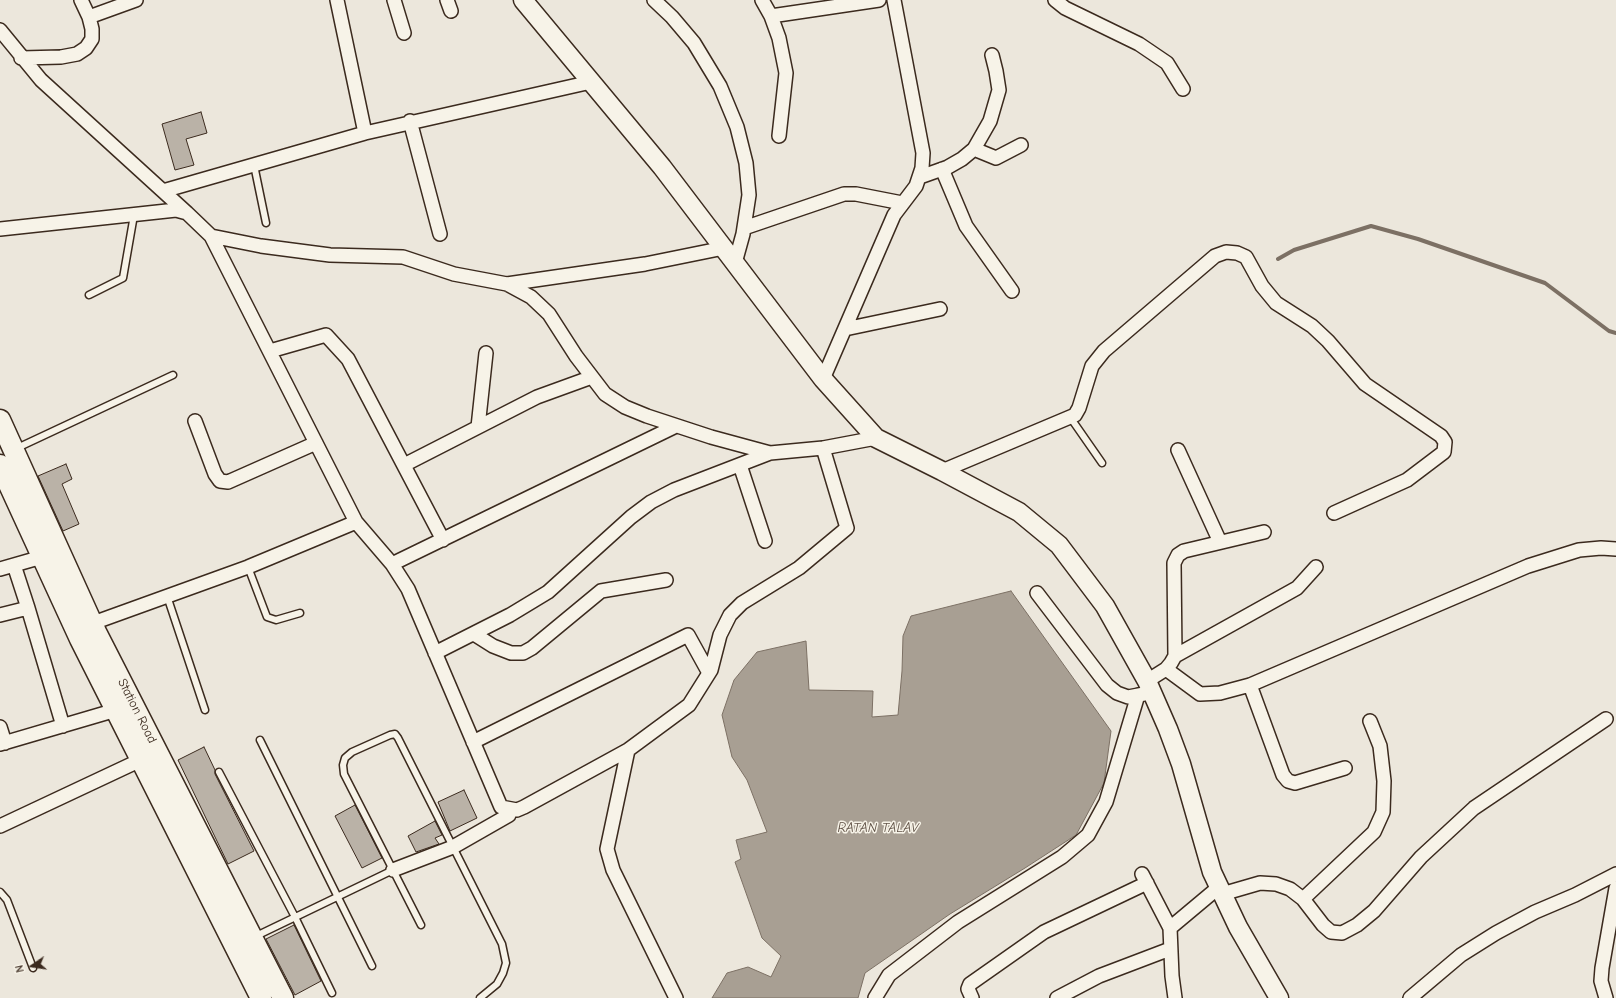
<!DOCTYPE html>
<html>
<head>
<meta charset="utf-8">
<style>
  body { margin:0 }
  #map { position:relative; width:1616px; height:998px; overflow:hidden; background:#ece7dc; font-family:"Comic Neue",sans-serif }
  canvas { display:block }
  .north { position:absolute; left:12px; top:946px; width:40px; height:40px; -webkit-text-stroke:3px #f7f3e8; paint-order:stroke; rotate:257deg; font-size:11px; font-weight:700; line-height:16px; text-align:center; color:#3b2a1e }
  .north::after { content:''; display:block; margin:auto; width:14px; height:18px; background:#3b2a1e; clip-path:polygon(50% 0,100% 100%,50% 72%,0 100%) }
</style>
</head>
<body>
<div id="map">
<canvas width="1616" height="998"></canvas>
<div class="north">N</div>
</div>
<script>
const c = document.querySelector('canvas').getContext('2d');
c.lineJoin = 'round';
function paint(path, color) {
  c.fillStyle = color;
  c.fill(path, 'evenodd');
}
function toPath(rows) {
  const path = new Path2D();
  for (const r of rows) {
    path.moveTo(r[0], r[1]);
    for (let i = 2; i < r.length; i += 2) path.lineTo(r[i], r[i + 1]);
  }
  return path;
}
function strokePath(path, color, width, dash) {
  c.strokeStyle = color;
  c.lineWidth = width;
  c.lineCap = dash ? 'butt' : 'round';
  c.setLineDash(dash || []);
  c.stroke(path);
}
function label(font, color, halo, rows, align = 'center') {
  c.font = font + ' "Comic Neue",sans-serif';
  c.lineWidth = 3;
  c.setLineDash([]);
  c.textBaseline = 'middle';
  c.strokeStyle = halo;
  c.fillStyle = color;
  for (const [text, x, y, turn = 0] of rows) {
    c.save();
    c.translate(x, y);
    c.rotate((+turn || 0) * Math.PI / 180);
    c.textAlign = isNaN(turn) ? turn : align;
    if (halo) c.strokeText(text, 0, 0);
    c.fillText(text, 0, 0);
    c.restore();
  }
}
const water = toPath([
  [1011,591,1111,731,1104,783,1076,835,1025,868,950,914,865,973,858,998,712,998,727,973,748,967,771,977,781,956,762,938,735,862,741,859,736,840,767,832,747,780,732,757,722,715,734,680,757,652,806,641,809,690,873,691,872,717,898,715,902,671,903,636,911,616,1011,591]
]);
const stream = toPath([
  [1278,259,1294,250,1371,226,1418,239,1545,283,1609,331,1616,333]
]);
const building = toPath([
  [201,112,207,133,186,139,194,165,175,170,162,124,201,112],
  [66,464,72,479,62,484,79,524,63,531,38,476,66,464],
  [204,747,215,770,215,774,254,851,228,864,178,760,204,747],
  [464,790,477,818,450,831,438,802,464,790],
  [355,805,382,858,362,868,335,816,355,805],
  [435,821,442,835,435,838,439,844,416,852,408,836,435,821],
  [294,925,321,981,295,995,266,939,294,925]
]);
const lane = toPath([
  [254,165,266,223],
  [89,295,123,278,134,215],
  [1070,417,1102,463],
  [15,449,173,375],
  [248,567,267,617,276,620,300,613],
  [167,596,205,710],
  [260,740,372,966],
  [219,772,295,917,332,993],
  [0,892,7,900,33,968],
  [421,925,344,774,343,765,345,758,352,752,390,735,395,734,398,738,502,944,506,963,503,973,497,984,480,998],
  [254,937,393,870]
]);
const street = toPath([
  [337,0,365,133],
  [394,0,404,33],
  [447,0,451,11],
  [654,0,672,17,694,43,720,86,737,127,746,163,749,195,743,234,735,263],
  [762,0,771,16,779,38,786,73,779,136],
  [1055,0,1065,8,1139,44,1167,63,1183,89],
  [771,16,879,0],
  [89,17,136,0],
  [0,30,41,80,187,213],
  [21,58,61,57,77,54,86,48,92,39,92,29,89,17,81,0],
  [410,121,440,234],
  [974,149,996,158,1021,145],
  [942,169,966,226,1012,291],
  [920,177,948,167,962,159,974,149,990,121,999,90,996,71,992,55],
  [163,191,365,133,591,82],
  [744,228,844,194,856,194,902,203],
  [0,229,176,210,187,213,211,236,261,246,330,255,403,257,454,274,507,284,531,297,549,314,576,356,605,394,625,407,647,416,711,437,770,453,823,448,876,438],
  [211,236,356,522,392,564,408,589,501,807,517,810,524,807,628,750,689,705,711,670,720,635,730,615,742,603,799,568,847,528,823,448],
  [507,284,645,264,724,248],
  [845,329,940,309],
  [270,351,326,335,348,359,443,540],
  [823,379,894,215,916,186,922,168,923,153,894,0],
  [195,421,215,474,220,481,228,482,316,443],
  [478,427,486,353],
  [1178,450,1220,542],
  [404,465,537,397,592,377],
  [740,465,765,541],
  [942,471,1075,415,1079,408,1092,366,1104,351,1215,256,1226,252,1237,253,1246,257,1262,286,1276,303,1312,326,1328,341,1365,384,1441,436,1445,442,1444,452,1407,480,1334,513],
  [392,564,676,426],
  [14,565,28,608,63,726],
  [0,569,42,557],
  [1037,593,1107,685,1117,693,1128,697,1144,694],
  [0,615,28,608],
  [93,623,248,567,356,522],
  [474,634,493,646,511,653,523,653,532,648,601,591,666,580],
  [435,653,510,615,548,592,631,517,651,502,674,490,770,453],
  [1175,656,1297,588,1316,567],
  [1166,669,1200,694,1220,693,1250,685,1528,566,1579,550,1601,548,1616,549],
  [1147,681,1166,669,1171,663,1175,656,1174,563,1178,555,1184,551,1264,532],
  [1250,685,1283,775,1288,781,1295,783,1345,768],
  [0,727,5,743],
  [473,742,688,635,709,673],
  [0,744,116,710],
  [628,750,607,849,613,870,676,998],
  [0,826,147,757],
  [393,870,453,847,509,815,510,810],
  [1142,874,1170,928,1172,976,1175,998],
  [1222,894,1260,883,1276,884,1290,889,1303,899,1323,925,1331,932,1342,933,1357,925,1374,911,1421,857,1474,808,1606,719],
  [1303,899,1374,832,1383,812,1384,781,1380,746,1370,721],
  [1170,928,1219,887],
  [875,998,889,975,958,922,1062,857,1088,835,1106,802,1138,695],
  [972,998,968,989,970,984,1044,932,1147,883],
  [1057,998,1099,976,1170,949],
  [1410,998,1461,955,1496,933,1535,912,1575,895,1616,874],
  [1606,998,1601,981,1602,968,1616,888]
]);
const secondary = toPath([
  [523,0,662,167,823,379,876,438,942,471,1019,512,1059,545,1105,606,1147,681,1168,729,1181,764,1212,872,1238,927,1279,998]
]);
const primary = toPath([
  [0,420,96,632,283,998],
  [0,465,80,639,261,998]
]);
const streetNames = [
  ["Station Road",137,711,63]
];
const waterNames = [
  ["RATAN TALAV",878,828]
];
paint(water, '#a89f93');
strokePath(water, '#7c7064', 1);
strokePath(stream, '#7c7064', 4);
paint(building, '#bab2a7');
strokePath(building, '#3b2a1e', 1);
strokePath(lane, '#3b2a1e', 9);
strokePath(street, '#3b2a1e', 16);
strokePath(secondary, '#3b2a1e', 21);
strokePath(primary, '#3b2a1e', 23);
strokePath(lane, '#f7f3e8', 6);
strokePath(street, '#f7f3e8', 13);
strokePath(secondary, '#f7f3e8', 18);
strokePath(primary, '#f7f3e8', 20);
label('13px', '#3b2a1e', '#f7f3e8', streetNames);
label('italic 14px', '#615347', '#f7f3e8', waterNames);
</script>
</body>
</html>
